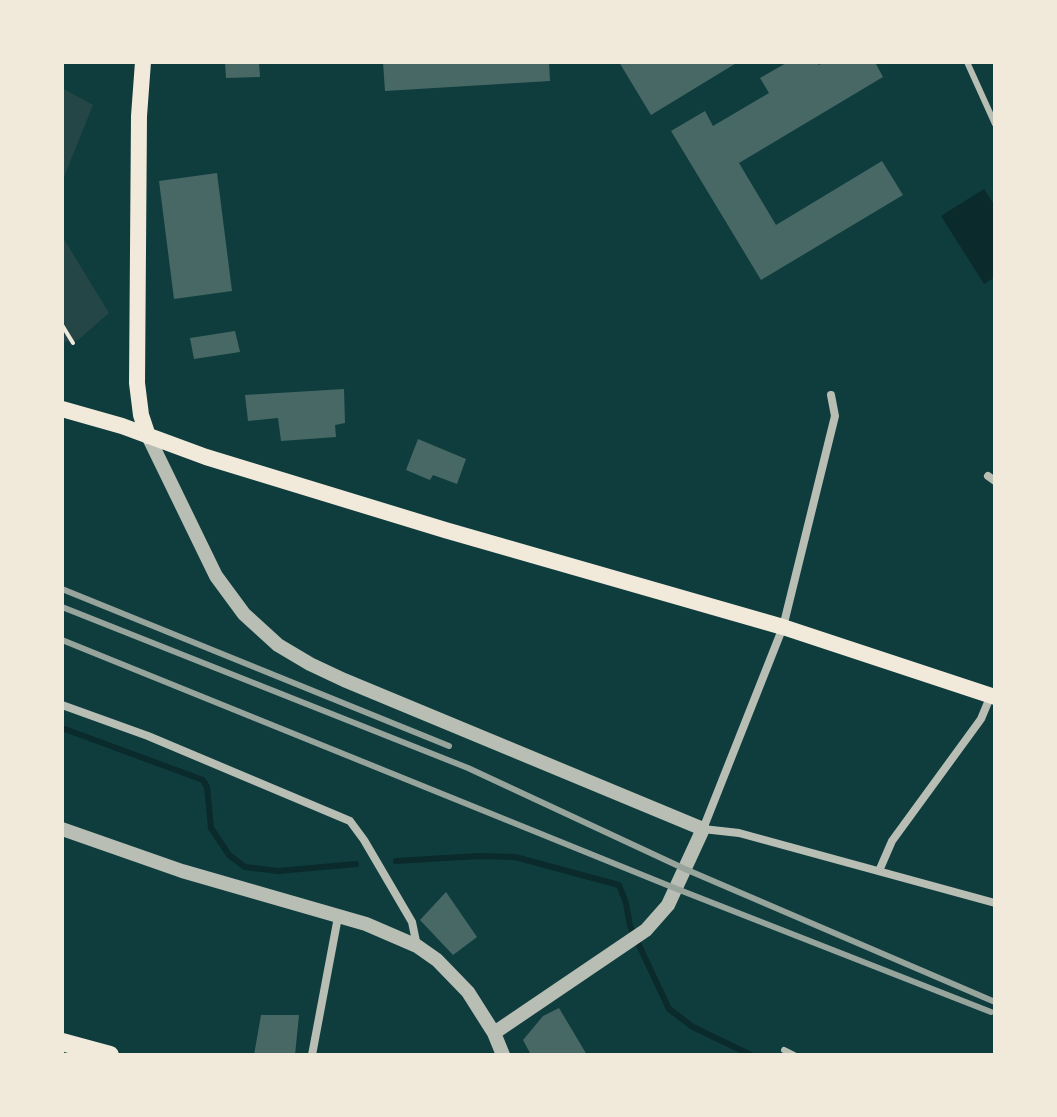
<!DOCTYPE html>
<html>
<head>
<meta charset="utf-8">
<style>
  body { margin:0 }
  #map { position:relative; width:1057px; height:1117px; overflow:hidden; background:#0f3d3e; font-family:Ubuntu,sans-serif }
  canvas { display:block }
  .frame { position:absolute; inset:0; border:64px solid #f1e9da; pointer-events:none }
</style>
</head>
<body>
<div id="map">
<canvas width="1057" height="1117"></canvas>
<div class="frame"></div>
</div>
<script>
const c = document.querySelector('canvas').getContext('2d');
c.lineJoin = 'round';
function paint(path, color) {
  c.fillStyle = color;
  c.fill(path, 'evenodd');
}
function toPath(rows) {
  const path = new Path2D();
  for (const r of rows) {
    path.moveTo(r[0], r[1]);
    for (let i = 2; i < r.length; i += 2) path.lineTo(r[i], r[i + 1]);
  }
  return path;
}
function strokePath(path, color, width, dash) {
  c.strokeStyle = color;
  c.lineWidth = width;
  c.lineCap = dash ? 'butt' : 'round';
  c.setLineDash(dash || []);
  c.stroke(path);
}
const green = toPath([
  [62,88,93,105,62,182],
  [62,236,109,313,78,340,62,342]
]);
const water = toPath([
  [984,189,995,206,995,277,984,284,941,216]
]);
const stream = toPath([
  [62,728,203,780,207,787,211,828,229,855,245,867,278,871,356,864],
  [396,861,479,856,515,857,619,885,626,903,630,926,669,1009,693,1027,751,1055]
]);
const building = toPath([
  [225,62,259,62,260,77,226,78],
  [383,62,549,62,550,81,385,91],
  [619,62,738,62,651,115],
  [788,62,817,62,819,65,824,62,875,62,883,77,739,163,776,225,882,161,903,195,761,280,671,131,705,111,713,126,769,93,760,78],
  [217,173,232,291,174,299,159,181],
  [235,331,240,352,194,359,190,338],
  [344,389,345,423,335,425,336,437,281,441,278,418,248,421,245,395],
  [418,439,466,459,457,484,433,475,430,480,406,470],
  [446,892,477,937,453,955,420,920],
  [559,1008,587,1055,531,1055,523,1040,543,1016],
  [261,1015,299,1015,295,1055,254,1055]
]);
const path = toPath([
  [62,325,73,343]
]);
const service = toPath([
  [967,62,995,124],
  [784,1050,794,1055]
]);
const minor = toPath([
  [831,395,835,416,783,627,703,829,739,833,995,903],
  [988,476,995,481],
  [62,705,148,736,350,821,364,840,412,922,417,946],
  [879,871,892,841,981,719,991,695],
  [312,1055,338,917]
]);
const tertiary = toPath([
  [148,436,216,576,244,614,278,645,310,664,344,680,703,829,668,905,646,930,494,1033],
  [62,829,182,871,366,924,417,946,437,960,468,992,494,1033,503,1055]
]);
const secondary = toPath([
  [143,62,139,116,137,383,141,415,148,436],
  [62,409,122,426,206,457,445,530,783,627,995,697]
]);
const primary = toPath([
  [62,1042,110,1055]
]);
const rail = toPath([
  [62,589,449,746],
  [62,607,468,768,685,869,995,1002],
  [62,640,677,889,991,1012]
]);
paint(green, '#244646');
paint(water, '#0a2a2b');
strokePath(stream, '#0a2a2b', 6);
paint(building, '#486865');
strokePath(path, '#f1e9da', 4);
strokePath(service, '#b8beb3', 6);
strokePath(minor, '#b8beb3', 8);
strokePath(tertiary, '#b8beb3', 14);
strokePath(secondary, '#f1e9da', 16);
strokePath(primary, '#f1e9da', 18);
strokePath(rail, '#97a49c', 6);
</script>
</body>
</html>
